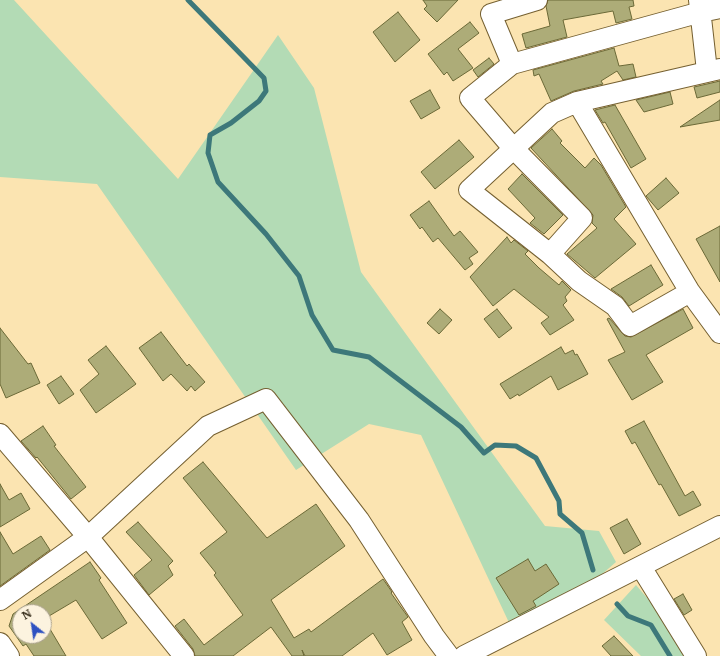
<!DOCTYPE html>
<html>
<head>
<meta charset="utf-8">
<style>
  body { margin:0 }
  #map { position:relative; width:720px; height:656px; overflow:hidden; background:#fbe4b1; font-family:Merriweather,serif }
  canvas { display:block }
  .north { position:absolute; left:12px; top:604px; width:40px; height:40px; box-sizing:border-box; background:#fcf3df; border:1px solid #aaa18d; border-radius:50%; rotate:330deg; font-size:11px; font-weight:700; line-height:16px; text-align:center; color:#2e2512 }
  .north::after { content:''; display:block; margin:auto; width:14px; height:18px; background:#2e51c1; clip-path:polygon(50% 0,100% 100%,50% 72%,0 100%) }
</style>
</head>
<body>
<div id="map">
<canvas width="720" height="656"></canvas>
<div class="north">N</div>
</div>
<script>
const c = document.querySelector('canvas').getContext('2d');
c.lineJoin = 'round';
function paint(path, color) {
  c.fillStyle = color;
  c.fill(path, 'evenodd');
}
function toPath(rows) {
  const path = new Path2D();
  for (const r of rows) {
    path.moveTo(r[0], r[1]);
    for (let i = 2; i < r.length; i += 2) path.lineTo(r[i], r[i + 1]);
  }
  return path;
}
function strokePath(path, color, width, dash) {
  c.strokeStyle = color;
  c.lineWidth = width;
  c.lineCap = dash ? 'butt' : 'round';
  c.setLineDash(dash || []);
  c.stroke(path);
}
const green = toPath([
  [0,0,14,0,178,179,278,35,314,88,361,272,545,526,599,531,616,562,585,589,512,629,421,435,369,424,296,470,97,184,0,177],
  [636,585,660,613,689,656,641,656,604,620]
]);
const stream = toPath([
  [188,0,264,78,266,91,259,101,231,123,210,135,208,153,218,182,266,234,299,276,312,315,333,350,369,357,461,427,484,453,495,445,516,446,536,458,559,501,560,514,582,533,593,570],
  [617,604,628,616,651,625,670,656]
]);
const building = toPath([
  [423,0,458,0,437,22,424,9,427,6,423,0],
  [548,0,633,0,634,6,629,7,632,19,616,23,613,11,563,20,567,37,526,48,522,34,550,26,546,6,548,0],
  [398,12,420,40,395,62,373,32,398,12],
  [470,22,479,33,458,49,473,68,453,81,447,72,444,75,428,54,470,22],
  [614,48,619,66,633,64,636,77,623,80,617,71,601,81,603,84,574,91,551,101,539,74,534,76,533,70,614,48],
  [489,58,494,64,478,77,473,70,489,58],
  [720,81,720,92,697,98,694,87,720,81],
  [430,90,440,108,421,119,410,101,430,90],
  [670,92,673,104,644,112,636,100,670,92],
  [720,100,720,120,680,127,720,100],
  [615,105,646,159,631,168,605,122,603,123,595,110,615,105],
  [552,129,562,141,560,143,585,168,594,158,601,165,626,207,614,219,636,244,595,278,567,254,597,228,592,223,593,215,531,148,552,129],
  [459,140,474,157,435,189,421,172,459,140],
  [522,174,563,215,544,234,530,223,535,218,508,189,522,174],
  [666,178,679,193,658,210,646,196,666,178],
  [429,201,454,236,460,231,478,252,469,258,473,264,465,270,438,238,433,242,422,227,420,229,410,215,429,201],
  [720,226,720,282,696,239,720,226],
  [507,237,511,243,514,240,528,251,525,254,539,268,559,285,562,281,571,290,565,297,567,301,563,305,574,320,550,335,541,323,549,317,514,289,493,306,470,277,507,237],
  [651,265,663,285,629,306,622,297,611,289,651,265],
  [440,309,452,320,439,334,427,323,440,309],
  [497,309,512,328,499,338,484,319,497,309],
  [683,309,693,328,646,355,663,382,632,400,608,360,625,352,607,319,609,318,625,336,631,337,683,309],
  [0,328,28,364,31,363,40,383,6,398,0,384,0,328],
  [161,332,187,366,189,364,205,382,195,391,191,386,187,391,171,374,163,381,139,348,161,332],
  [106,346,136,384,96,413,80,390,99,374,88,360,106,346],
  [561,347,565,354,573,350,575,355,577,354,588,374,558,390,551,376,519,396,518,394,510,399,500,384,561,347],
  [61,376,74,394,59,404,47,385,61,376],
  [644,421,685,496,693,491,701,505,679,516,661,484,659,485,635,442,632,444,625,431,644,421],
  [43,426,56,445,54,446,86,487,71,499,37,457,36,458,21,441,43,426],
  [203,462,267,538,316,504,345,546,271,600,294,638,309,629,311,632,383,579,392,592,391,593,408,617,402,622,412,640,387,655,373,633,342,656,305,656,302,650,304,656,292,656,271,627,233,656,195,656,193,649,175,626,184,619,204,645,243,615,214,575,216,573,200,553,227,532,183,478,203,462],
  [0,484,9,500,21,493,30,509,0,527,0,484],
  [627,519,641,544,624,554,610,528,627,519],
  [138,522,173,561,168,566,173,575,149,595,134,575,152,560,126,532,138,522],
  [0,532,13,554,41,536,50,550,0,586,0,532],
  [528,559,535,571,546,564,559,584,533,601,536,606,519,615,496,578,528,559],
  [90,562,101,578,99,580,127,623,102,639,76,600,44,619,66,656,34,656,26,644,23,646,9,626,13,614,90,562],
  [20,612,44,612,44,636,20,636,20,612],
  [683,594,692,610,684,615,674,599,683,594],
  [614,636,633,656,611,656,602,646,614,636]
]);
const minor = toPath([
  [699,0,707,71],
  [512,64,491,14,537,0],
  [720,69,577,102,552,113,469,190,550,254,579,281,615,306,630,326,690,292,720,333],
  [577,102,690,292],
  [550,254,582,218,513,148,470,98,512,64,701,12,720,8],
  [0,434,88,537,184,656],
  [641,567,696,656],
  [0,600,88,537,208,426,266,399,359,520,434,636,449,656],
  [0,643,9,656],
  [464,656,720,526]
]);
paint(green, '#b3dbb5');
strokePath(stream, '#3d787a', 5);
paint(building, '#adac78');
strokePath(building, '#6b6937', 1);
strokePath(minor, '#756031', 22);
strokePath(minor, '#fff', 20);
</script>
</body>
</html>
